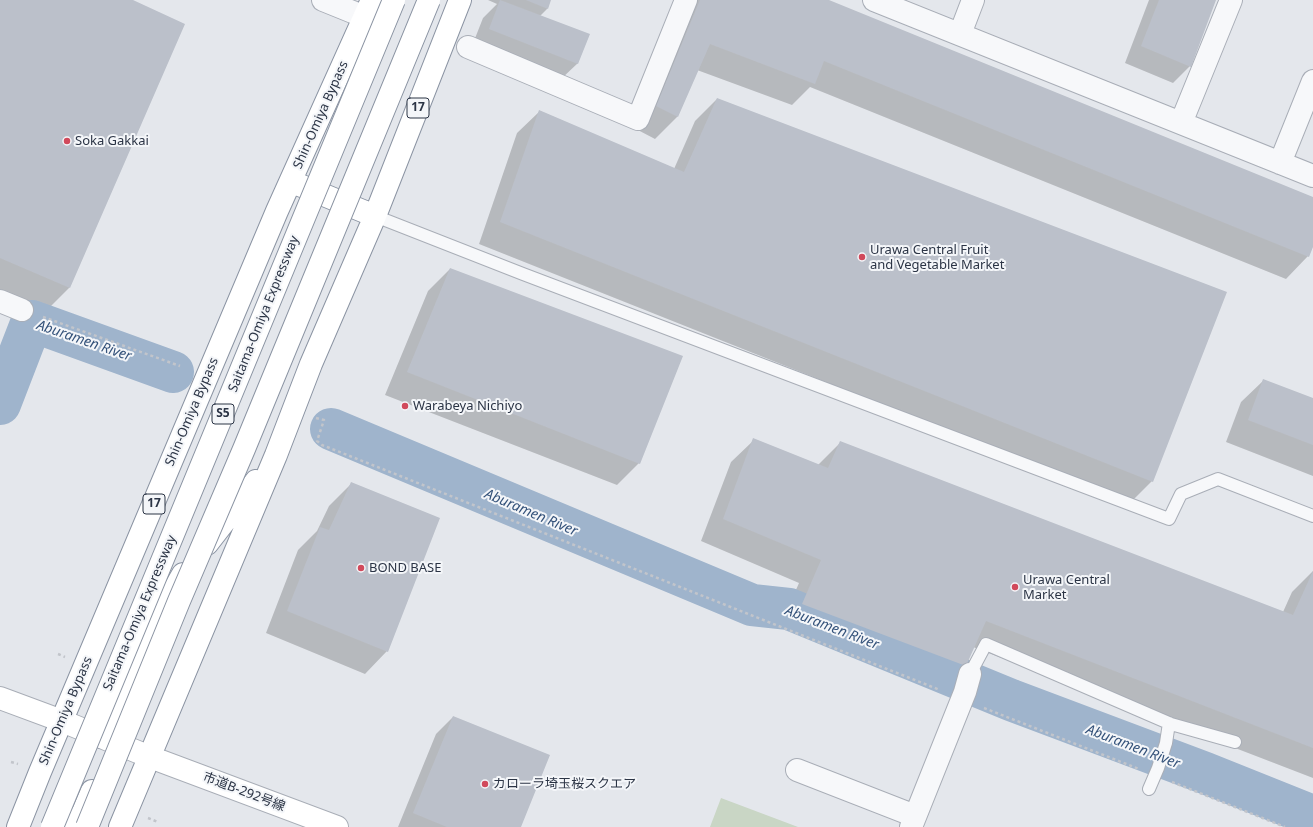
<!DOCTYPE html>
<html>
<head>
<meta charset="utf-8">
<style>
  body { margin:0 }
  canvas { display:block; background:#e4e7ec }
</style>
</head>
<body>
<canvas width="1313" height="827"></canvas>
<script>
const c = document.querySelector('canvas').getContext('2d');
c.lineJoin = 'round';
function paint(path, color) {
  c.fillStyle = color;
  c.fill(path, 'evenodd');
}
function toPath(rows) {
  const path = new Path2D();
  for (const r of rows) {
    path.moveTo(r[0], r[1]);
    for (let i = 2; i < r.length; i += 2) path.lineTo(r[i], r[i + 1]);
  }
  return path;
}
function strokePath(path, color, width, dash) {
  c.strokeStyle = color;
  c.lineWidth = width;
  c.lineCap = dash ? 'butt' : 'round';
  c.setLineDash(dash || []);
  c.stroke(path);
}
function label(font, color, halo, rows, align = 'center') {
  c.font = font + ' "Noto Sans","Noto Sans JP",sans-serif';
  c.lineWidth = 4;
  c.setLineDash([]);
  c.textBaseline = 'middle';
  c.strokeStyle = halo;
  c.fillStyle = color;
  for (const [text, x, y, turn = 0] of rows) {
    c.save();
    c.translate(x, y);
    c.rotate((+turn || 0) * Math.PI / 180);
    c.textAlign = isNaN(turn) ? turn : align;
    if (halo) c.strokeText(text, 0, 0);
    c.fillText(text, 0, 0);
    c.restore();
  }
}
const green = toPath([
  [721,798,798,827,710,827]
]);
const shadow = toPath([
  [0,0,131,0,69,288,47,310,0,289],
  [488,0,550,0,547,9,540,16,578,63,560,80,472,46,483,18,497,4],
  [687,0,826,0,1313,198,1313,245,1308,256,1286,279,810,87,792,105,697,70,677,117,655,139,634,128],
  [1149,0,1215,0,1190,66,1173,83,1125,63],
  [717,99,1152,481,1130,503,479,244,517,133,540,111,674,169,695,121],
  [450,269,639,463,617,485,385,395,428,291],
  [1264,380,1313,400,1313,476,1226,442,1241,402],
  [754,440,818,465,840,443,1283,612,1292,592,1313,571,1313,778,973,647,965,666,943,688,780,626,799,583,701,541,731,462],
  [351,484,387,651,365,674,266,633,298,550,317,531,329,506],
  [453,717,520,827,398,827,436,734]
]);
const stream = toPath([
  [20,326,29,329]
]);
const river = toPath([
  [0,404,32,321,173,372],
  [331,429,752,605,789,609,1011,700,1205,773,1313,816]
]);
const building = toPath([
  [0,0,133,0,185,24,70,288,0,258],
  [500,0,590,34,578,64,489,29],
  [526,0,551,0,548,9],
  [700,0,829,0,1313,197,1313,247,1309,257,824,61,815,84,710,44,678,117,656,106],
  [1159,0,1216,0,1191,67,1141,46],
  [717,98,1227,292,1153,482,500,222,539,110,684,172],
  [450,268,683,356,640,464,407,372],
  [1263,379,1313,398,1313,445,1248,420],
  [753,438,828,468,840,441,1293,615,1313,571,1313,748,986,621,966,666,802,604,821,560,723,519],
  [351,482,440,518,388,652,287,611,320,527,329,530],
  [453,716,550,755,521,827,447,827,413,813]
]);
const path = toPath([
  [43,317,180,366],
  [316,418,324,420,317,441,322,445,940,690],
  [58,654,65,657],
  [984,708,1139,769],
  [11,762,18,764],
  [1172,782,1285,827],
  [148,818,158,822]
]);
const lane = toPath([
  [375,216,523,274,1169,519,1181,494,1218,479,1313,516],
  [970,674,986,644,1171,724,1235,742],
  [1149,789,1158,768,1166,743,1169,723]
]);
const street = toPath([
  [323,0,365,17],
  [874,0,1313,176],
  [960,34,973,0],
  [468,47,638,119,686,0],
  [1181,123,1231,0],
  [1280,163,1313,81],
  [0,301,22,310],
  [797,770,915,816],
  [911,827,965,692,970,674]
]);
const secondary = toPath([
  [0,698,62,721,150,757,337,827]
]);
const highway = toPath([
  [297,184,375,216],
  [207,544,256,481],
  [102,737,138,658,156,621,183,574],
  [18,827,40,772,277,211,372,0],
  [73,827,83,812,92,791],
  [120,827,276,455,311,364,375,216,460,0]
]);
const highwayBridge = toPath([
  [52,827,394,0],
  [87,827,179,601,244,449,429,0]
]);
const markers = [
  [67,141,4,"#d1495b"],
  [862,257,4,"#d1495b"],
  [405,406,4,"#d1495b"],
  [361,568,4,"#d1495b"],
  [1015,587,4,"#d1495b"],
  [485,784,4,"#d1495b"]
];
const shields = [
  [418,108,22],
  [223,414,22],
  [154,504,22]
];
const shieldNames = [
  ["17",418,108],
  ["S5",223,414],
  ["17",154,504]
];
const streetNames = [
  ["Shin-Omiya Bypass",321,115,-66],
  ["Saitama-Omiya Expressway",264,314,-68],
  ["Shin-Omiya Bypass",192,412,-67],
  ["Saitama-Omiya Expressway",140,613,-67],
  ["Shin-Omiya Bypass",66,711,-67],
  ["市道B-292号線",244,792,21]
];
const poiNames = [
  ["Soka Gakkai",75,141],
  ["Urawa Central Fruit",870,250],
  ["and Vegetable Market",870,265],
  ["Warabeya Nichiyo",413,406],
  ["BOND BASE",369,568],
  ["Urawa Central",1023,580],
  ["Market",1023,595],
  ["カローラ埼玉桜スクエア",493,784]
];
const waterNames = [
  ["Aburamen River",84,341,19],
  ["Aburamen River",531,513,23],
  ["Aburamen River",832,628,21],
  ["Aburamen River",1133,747,21]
];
paint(green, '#c9d6c5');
paint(shadow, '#0003');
strokePath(stream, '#9fb4cc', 7);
strokePath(river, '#9fb4cc', 42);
paint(building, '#bbc0ca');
strokePath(lane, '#a9aeb7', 14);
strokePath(street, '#a9aeb7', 24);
strokePath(secondary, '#a9aeb7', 24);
strokePath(highway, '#8b94a3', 24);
strokePath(path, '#c2c5cb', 2.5, [3, 3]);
strokePath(lane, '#f7f8fa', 12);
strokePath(street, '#f7f8fa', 22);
strokePath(secondary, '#fff', 22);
strokePath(highway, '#fff', 22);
strokePath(highwayBridge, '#8b94a3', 24, []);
strokePath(highwayBridge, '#fff', 22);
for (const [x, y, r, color] of markers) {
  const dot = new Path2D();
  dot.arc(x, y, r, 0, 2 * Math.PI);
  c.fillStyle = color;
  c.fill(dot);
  strokePath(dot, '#f4f6f9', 1.5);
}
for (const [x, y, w] of shields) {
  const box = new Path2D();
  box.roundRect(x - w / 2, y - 10, w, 20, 3);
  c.fillStyle = '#f4f6f9';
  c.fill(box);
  strokePath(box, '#2b3445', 1);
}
label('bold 12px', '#2b3445', null, shieldNames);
label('13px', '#2b3445', '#f4f6f9', streetNames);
label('13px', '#2b3445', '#f4f6f9', poiNames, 'left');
label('italic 14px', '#34527a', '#f4f6f9', waterNames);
</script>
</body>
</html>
